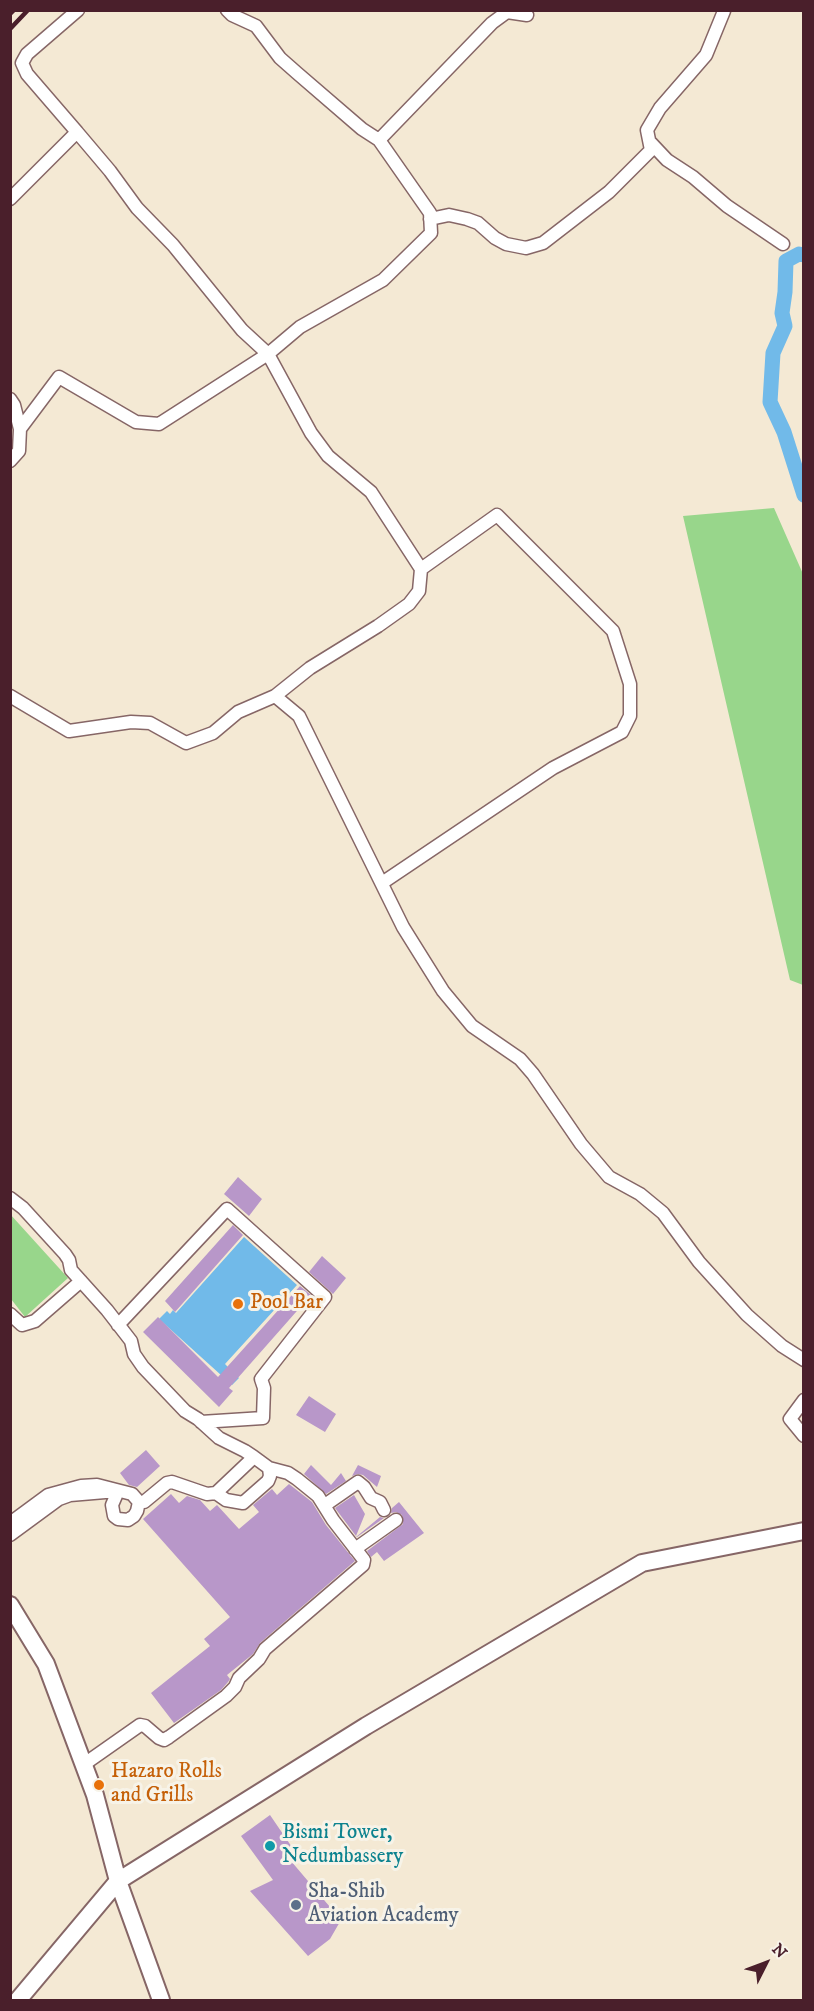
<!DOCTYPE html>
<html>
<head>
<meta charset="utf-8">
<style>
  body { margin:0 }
  #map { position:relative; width:814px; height:2011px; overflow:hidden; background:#f4e9d4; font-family:"IM FELL DW Pica",serif }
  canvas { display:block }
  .frame { position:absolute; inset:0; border:12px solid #4a1f2b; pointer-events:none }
  .north { position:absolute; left:736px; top:1933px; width:60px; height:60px; -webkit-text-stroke:4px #f7f3e8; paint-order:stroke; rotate:48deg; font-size:16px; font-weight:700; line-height:24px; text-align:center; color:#4a1f2b }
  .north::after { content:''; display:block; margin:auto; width:21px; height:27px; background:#4a1f2b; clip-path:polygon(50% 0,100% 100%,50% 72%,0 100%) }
</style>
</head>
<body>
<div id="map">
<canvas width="814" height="2011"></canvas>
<div class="frame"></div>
<div class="north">N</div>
</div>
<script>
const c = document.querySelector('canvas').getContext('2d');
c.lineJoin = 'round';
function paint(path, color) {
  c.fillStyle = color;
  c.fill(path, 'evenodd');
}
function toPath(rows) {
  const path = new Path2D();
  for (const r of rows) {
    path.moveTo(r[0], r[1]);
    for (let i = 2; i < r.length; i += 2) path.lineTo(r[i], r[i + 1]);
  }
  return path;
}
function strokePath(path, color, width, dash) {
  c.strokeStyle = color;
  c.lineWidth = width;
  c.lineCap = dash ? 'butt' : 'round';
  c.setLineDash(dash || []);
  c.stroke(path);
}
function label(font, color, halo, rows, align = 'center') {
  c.font = font + ' "IM FELL DW Pica",serif';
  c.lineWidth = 6;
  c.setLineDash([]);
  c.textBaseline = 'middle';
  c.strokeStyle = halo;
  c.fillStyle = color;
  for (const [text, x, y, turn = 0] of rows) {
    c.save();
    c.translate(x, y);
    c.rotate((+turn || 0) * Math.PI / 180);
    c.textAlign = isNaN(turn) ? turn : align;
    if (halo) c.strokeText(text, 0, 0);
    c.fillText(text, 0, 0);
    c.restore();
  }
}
const green = toPath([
  [774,508,803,574,803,985,790,980,683,516],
  [10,1214,68,1278,25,1317,11,1299]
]);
const water = toPath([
  [244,1237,297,1285,225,1364,239,1378,232,1385,159,1319,167,1311,170,1314,173,1310,176,1313]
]);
const canal = toPath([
  [804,255,799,254,786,261,785,292,782,313,785,326,773,353,770,402,784,432,804,495]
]);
const building = toPath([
  [238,1177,262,1199,249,1216,224,1194],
  [233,1225,243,1235,175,1312,165,1301],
  [322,1256,346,1278,333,1294,309,1272],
  [300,1286,311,1295,229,1388,233,1391,219,1407,143,1332,158,1317,218,1377],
  [309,1396,336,1414,325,1432,296,1415],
  [146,1450,160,1466,137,1487,129,1485,120,1473],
  [311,1465,331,1485,341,1473,346,1481,326,1494,304,1474],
  [358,1465,381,1476,377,1487,363,1475,358,1474,352,1476],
  [289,1484,312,1502,326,1525,355,1561,260,1643,253,1654,227,1675,230,1679,228,1682,221,1690,174,1723,151,1693,210,1646,204,1639,230,1617,143,1519,171,1494,179,1503,187,1496,200,1500,210,1511,217,1505,239,1529,259,1512,253,1505,272,1489,277,1495],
  [354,1495,365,1514,356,1536,335,1508],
  [399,1502,424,1533,384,1561,377,1552,371,1557,367,1551,403,1524,402,1515,396,1512,391,1513,392,1508],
  [380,1517,384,1518,357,1537,356,1537],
  [270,1815,298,1856,291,1861,341,1920,330,1939,308,1956,250,1891,273,1880,241,1836]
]);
const street = toPath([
  [227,10,232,15,256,26,280,58,297,73,362,129,379,140],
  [77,132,27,74,22,63,27,54,78,10],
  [651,143,667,160,693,177,727,206,783,244],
  [10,199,77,132,110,171,137,208,173,245,242,330,268,354,159,424,136,422,59,377,20,429],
  [430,219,449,215,467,219,478,223,495,238,506,244,526,248,543,243,609,192,651,150,647,130,660,108,706,55,724,11],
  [10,399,14,405,20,429,19,451,10,461],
  [10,696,69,731,131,722,150,723,186,743,213,733,238,712,275,696,299,716,403,927,443,991,472,1026,520,1059,533,1074,581,1144,609,1177,640,1194,663,1213,699,1262,747,1315,782,1346,804,1360],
  [275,696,310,668,378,626,409,604,419,591,421,569,371,492,328,456,311,433,268,354,300,327,383,280,431,233,430,213,379,140,492,23,507,12,527,15],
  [382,883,553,768,622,732,630,716,630,684,613,631,497,515,421,569],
  [10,1198,23,1208,65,1254,69,1260,71,1270,107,1310,131,1341,134,1354,143,1367,185,1411,198,1419,219,1438,245,1451,254,1457,216,1493,207,1494,172,1482,167,1483,144,1502,139,1502,132,1494,97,1485,81,1486,48,1495,10,1523],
  [10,1314,22,1325,35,1321,81,1281],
  [118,1325,227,1209,325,1297,261,1379,264,1388,263,1418,201,1422],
  [804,1400,790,1419,804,1436],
  [118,1491,112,1505,114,1516,118,1519,128,1520,134,1516,137,1511,139,1502],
  [216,1493,226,1500,243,1503,268,1481,270,1476,269,1468,254,1457],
  [325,1505,358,1482,364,1487,371,1498,380,1502,384,1510],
  [10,1535,59,1499,70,1495,117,1491],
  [355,1549,396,1520],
  [83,1765,140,1725,145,1726,159,1738,164,1740,169,1737,226,1696,235,1687,239,1678,259,1659,265,1649,363,1565,364,1560,333,1520,318,1496,297,1479,288,1473,269,1468]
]);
const secondary = toPath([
  [10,1605,46,1664,95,1795,118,1881,161,2000],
  [18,2000,118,1881,366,1726,642,1563,804,1531]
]);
const rail = toPath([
  [10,14,14,10],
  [10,29,28,10]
]);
const markers = [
  [238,1304,6,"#e8710a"],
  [99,1785,6,"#e8710a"],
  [270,1846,6,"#0f9aa8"],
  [296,1905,6,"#5c6f8a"]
];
const foodNames = [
  ["Pool Bar",250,1304],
  ["Hazaro Rolls",111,1773],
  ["and Grills",111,1797]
];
const cultureNames = [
  ["Bismi Tower,",282,1834],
  ["Nedumbassery",282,1858]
];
const serviceNames = [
  ["Sha-Shib",308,1893],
  ["Aviation Academy",308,1917]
];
paint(green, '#98d68b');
paint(water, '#71bae9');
strokePath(canal, '#71bae9', 15);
paint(building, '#b897c9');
strokePath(street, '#866666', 15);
strokePath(secondary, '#866666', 20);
strokePath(street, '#fff', 12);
strokePath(secondary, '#fff', 16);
strokePath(rail, '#4a1f2b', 4.5);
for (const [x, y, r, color] of markers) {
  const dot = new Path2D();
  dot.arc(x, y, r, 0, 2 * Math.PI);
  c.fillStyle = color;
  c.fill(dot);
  strokePath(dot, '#f7f3e8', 2);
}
label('21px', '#c56008', '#f7f3e8', foodNames, 'left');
label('21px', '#0d838f', '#f7f3e8', cultureNames, 'left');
label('21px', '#4e5e75', '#f7f3e8', serviceNames, 'left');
</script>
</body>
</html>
